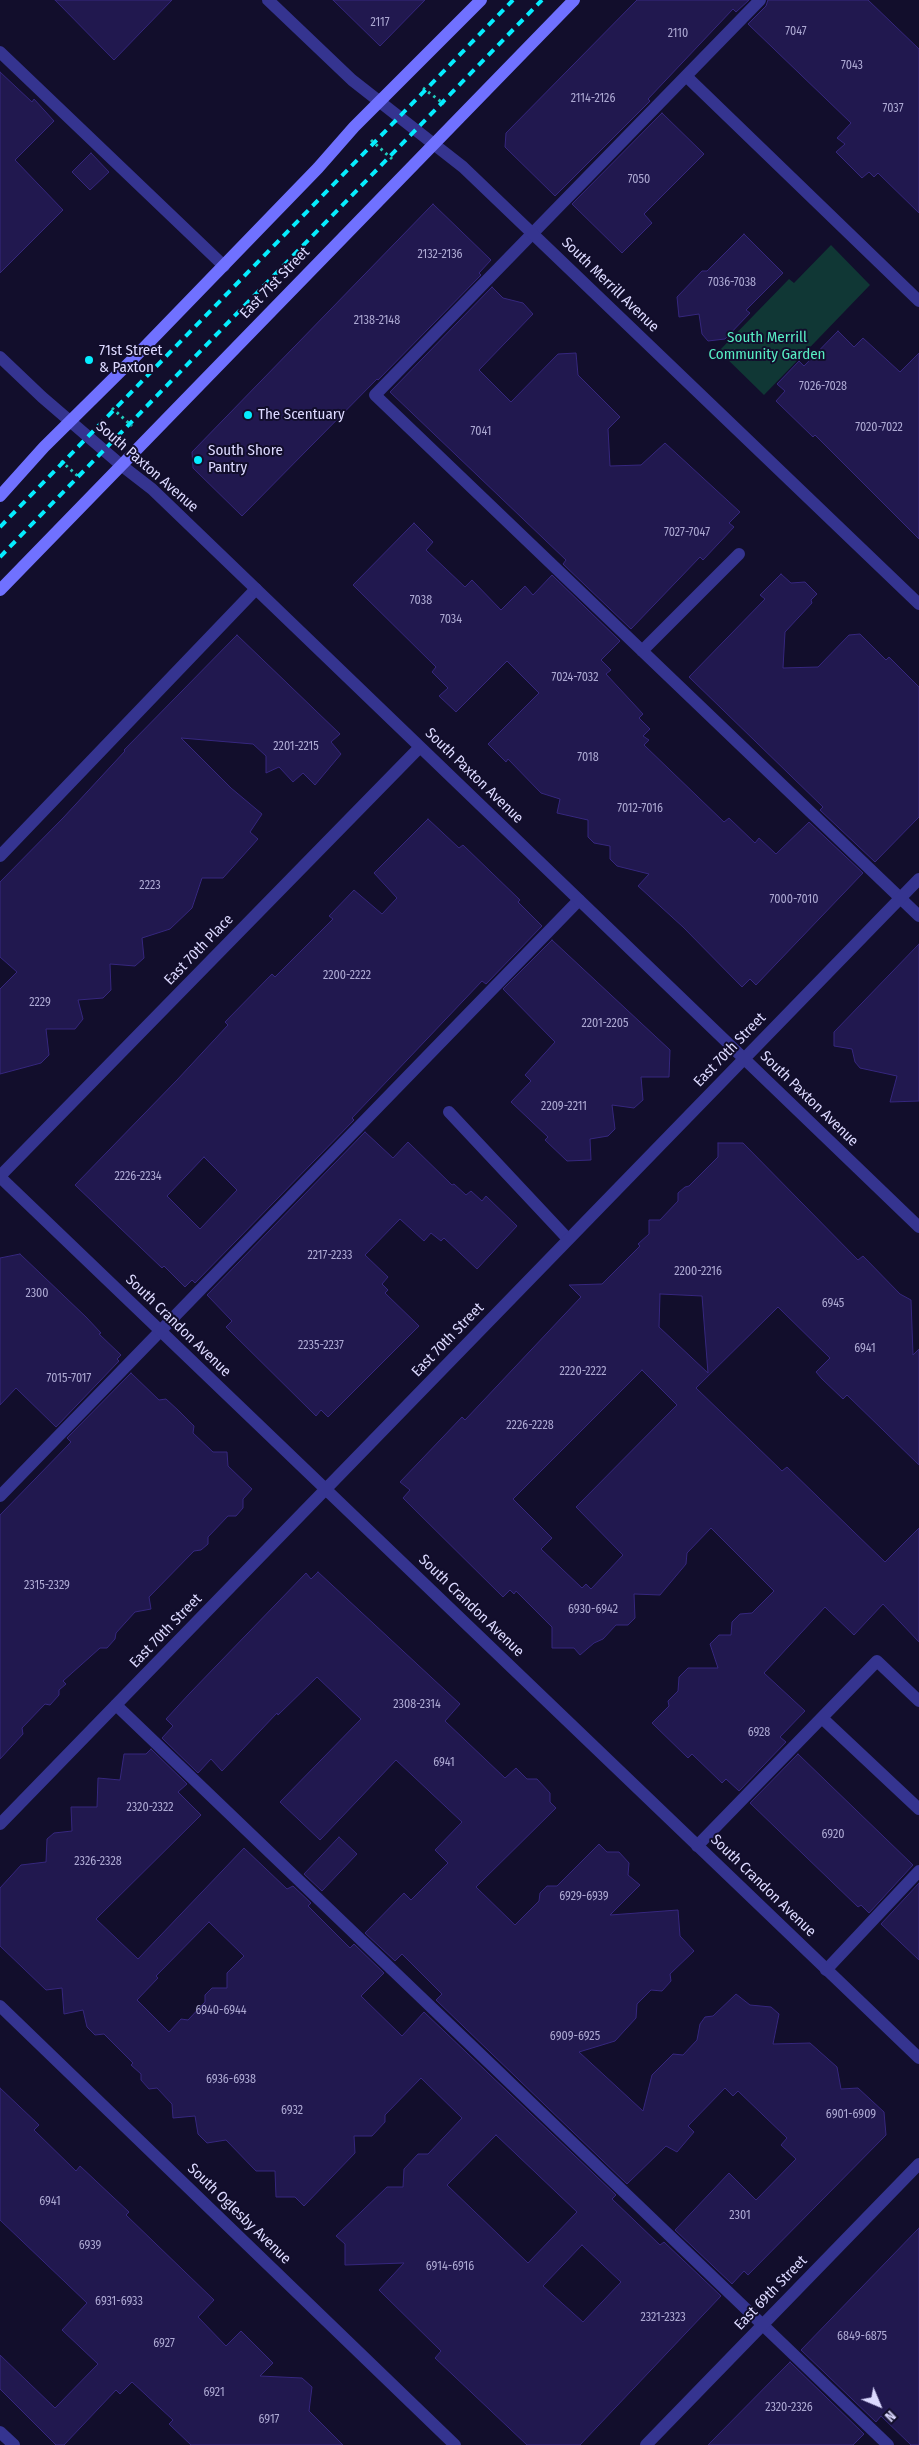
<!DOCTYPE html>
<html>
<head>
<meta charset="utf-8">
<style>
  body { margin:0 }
  #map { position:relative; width:919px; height:2445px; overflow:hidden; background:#120e2c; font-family:"Fira Sans Condensed",sans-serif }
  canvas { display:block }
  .north { position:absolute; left:854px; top:2380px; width:50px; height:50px; -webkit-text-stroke:4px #120e2c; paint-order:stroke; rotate:135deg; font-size:14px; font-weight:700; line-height:20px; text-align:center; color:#dcd9ff }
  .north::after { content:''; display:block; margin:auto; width:18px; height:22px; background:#dcd9ff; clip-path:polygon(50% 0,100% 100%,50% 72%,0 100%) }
</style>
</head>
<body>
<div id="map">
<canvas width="919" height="2445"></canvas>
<div class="north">N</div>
</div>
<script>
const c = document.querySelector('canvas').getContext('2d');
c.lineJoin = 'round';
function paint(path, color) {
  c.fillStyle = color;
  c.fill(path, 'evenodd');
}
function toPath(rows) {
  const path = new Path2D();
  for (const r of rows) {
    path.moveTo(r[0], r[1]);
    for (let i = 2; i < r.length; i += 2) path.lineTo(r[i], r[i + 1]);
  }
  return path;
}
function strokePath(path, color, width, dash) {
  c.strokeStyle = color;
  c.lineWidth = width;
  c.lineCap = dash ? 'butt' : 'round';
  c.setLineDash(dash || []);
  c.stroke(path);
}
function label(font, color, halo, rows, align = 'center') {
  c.font = font + ' "Fira Sans Condensed",sans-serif';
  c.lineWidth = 4;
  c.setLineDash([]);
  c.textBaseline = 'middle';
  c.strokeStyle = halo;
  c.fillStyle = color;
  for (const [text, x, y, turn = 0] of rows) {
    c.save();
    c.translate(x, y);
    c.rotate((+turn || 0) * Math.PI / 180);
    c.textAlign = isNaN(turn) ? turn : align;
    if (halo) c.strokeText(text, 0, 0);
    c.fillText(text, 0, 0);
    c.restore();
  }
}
const green = toPath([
  [831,245,870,285,764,395,719,351,789,279,794,283]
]);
const building = toPath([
  [55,0,172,0,114,60,55,0],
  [333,0,425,0,380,46,333,0],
  [637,0,749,0,736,12,733,9,648,99,650,101,555,196,505,147,506,133,637,0],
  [768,0,868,0,919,49,919,213,878,173,874,177,869,172,862,178,836,152,845,144,837,138,851,123,748,24,766,6,768,0],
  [0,72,32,102,34,99,54,121,15,160,63,210,0,273,0,72],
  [662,113,704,154,644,214,652,223,622,253,572,204,662,113],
  [91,153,109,172,90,190,72,172,91,153],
  [433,204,491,260,479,273,481,275,378,380,377,379,242,516,193,468,192,452,433,204],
  [744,234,783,273,746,310,750,313,725,339,708,341,702,334,699,314,679,317,677,297,702,271,707,271,744,234],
  [492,287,503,298,523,303,533,314,479,370,511,402,558,354,576,353,578,375,620,417,608,429,610,466,641,465,665,443,740,512,729,523,734,527,703,560,700,557,631,629,563,564,566,560,390,392,492,287],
  [838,331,854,347,863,338,900,372,919,353,919,539,815,435,813,437,776,401,785,391,777,384,799,361,804,366,838,331],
  [414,523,433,542,426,550,465,587,472,580,501,610,525,586,533,595,552,575,620,641,601,660,611,670,606,674,643,714,639,718,650,729,643,736,649,740,644,745,724,822,729,818,755,843,759,838,776,854,809,822,863,873,756,985,750,979,742,987,683,927,638,886,649,874,617,866,610,859,610,846,594,843,588,837,588,820,557,813,560,799,541,793,508,759,506,762,488,744,539,693,507,661,456,712,439,696,448,688,432,672,436,667,353,585,414,523],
  [781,574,791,583,805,582,817,594,811,600,812,603,785,632,783,668,818,667,849,635,860,634,886,660,889,657,919,687,919,817,875,862,820,810,823,807,689,677,765,599,760,595,781,574],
  [237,635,340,734,331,742,341,754,315,785,303,773,293,782,279,767,266,773,266,756,253,744,181,738,231,788,262,814,250,832,258,839,223,878,202,878,192,908,170,929,142,938,144,958,135,966,110,964,111,990,103,998,78,1000,83,1019,75,1029,46,1029,49,1055,41,1063,0,1074,0,989,17,972,0,957,0,882,63,818,125,751,124,750,237,635],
  [428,819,459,848,463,845,520,900,518,902,542,926,486,984,482,981,352,1118,354,1120,195,1283,192,1280,185,1287,164,1266,162,1268,75,1185,177,1080,228,1025,225,1022,272,974,275,977,333,919,329,916,354,890,382,914,397,898,374,873,428,819],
  [204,1157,237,1190,200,1229,167,1196,204,1157],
  [552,940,670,1050,669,1077,641,1077,643,1100,634,1108,612,1105,615,1129,608,1136,590,1139,591,1160,567,1161,545,1140,548,1137,511,1102,531,1081,525,1075,555,1042,503,989,552,940],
  [919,944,919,1101,890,1102,897,1076,860,1068,855,1062,852,1049,834,1046,834,1032,919,944],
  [365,1132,393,1158,408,1142,452,1185,454,1184,466,1195,471,1191,482,1201,486,1196,517,1226,477,1269,444,1238,441,1241,431,1233,424,1241,400,1219,397,1222,365,1255,388,1277,382,1284,388,1290,385,1293,419,1326,328,1417,321,1410,316,1416,226,1327,232,1321,207,1295,365,1132],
  [718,1143,743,1143,858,1260,863,1256,900,1294,911,1300,913,1355,919,1349,919,1465,847,1395,843,1399,822,1379,816,1372,830,1358,778,1307,696,1388,782,1471,787,1467,885,1562,919,1528,919,1642,883,1604,854,1635,825,1607,764,1673,805,1711,780,1737,786,1742,739,1791,726,1779,722,1783,692,1754,688,1758,652,1723,669,1706,668,1701,678,1691,679,1677,688,1668,718,1668,710,1644,719,1635,731,1635,732,1622,740,1614,752,1613,774,1591,711,1528,687,1553,686,1564,660,1595,634,1594,635,1618,628,1625,616,1625,603,1639,594,1643,580,1655,574,1648,552,1648,552,1627,516,1591,514,1594,510,1590,503,1597,403,1498,410,1490,400,1482,462,1417,465,1420,581,1297,569,1285,602,1284,640,1246,638,1244,649,1234,649,1220,660,1220,678,1201,678,1193,685,1187,689,1186,718,1157,718,1143],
  [660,1294,702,1296,708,1373,659,1327,660,1294],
  [642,1370,677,1405,576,1507,623,1555,591,1589,586,1584,582,1588,541,1549,552,1538,513,1499,642,1370],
  [20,1254,86,1317,101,1333,99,1334,121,1355,117,1359,119,1361,56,1427,16,1388,0,1405,0,1258,20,1254],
  [131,1373,159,1400,166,1399,179,1411,194,1426,193,1433,213,1452,227,1452,228,1466,252,1489,243,1499,243,1508,236,1516,228,1516,208,1537,208,1544,201,1550,194,1551,149,1597,151,1609,135,1612,116,1633,115,1639,107,1648,100,1648,63,1681,66,1684,59,1690,59,1695,50,1705,45,1704,22,1728,23,1734,0,1759,0,1515,71,1442,67,1438,131,1373],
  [318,1572,460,1704,445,1721,505,1778,516,1768,527,1779,537,1779,550,1793,550,1802,556,1808,476,1887,515,1925,539,1901,540,1893,547,1886,557,1886,599,1844,607,1852,619,1852,629,1863,628,1875,640,1885,610,1915,678,1910,680,1936,694,1951,670,1974,671,1981,662,1991,651,1990,637,2004,636,2018,615,2041,579,2052,643,2111,652,2075,673,2054,683,2055,697,2040,700,2024,705,2017,713,2016,736,1994,750,2005,771,2007,779,2014,773,2044,810,2043,837,2067,841,2089,858,2088,884,2112,886,2135,748,2275,744,2271,732,2284,675,2230,729,2173,756,2200,796,2159,781,2145,787,2138,738,2091,733,2096,725,2088,688,2126,694,2132,677,2152,666,2146,627,2184,436,2000,442,1994,402,1954,395,1961,365,1933,404,1893,411,1900,448,1863,435,1850,462,1822,396,1760,320,1840,280,1802,361,1719,317,1677,278,1715,277,1713,222,1771,211,1759,198,1773,162,1738,173,1726,166,1719,189,1694,306,1573,311,1579,318,1572],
  [151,1749,187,1784,178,1792,201,1815,96,1919,138,1959,244,1848,287,1889,293,1886,311,1903,308,1906,350,1948,354,1944,384,1973,361,1996,402,2036,424,2012,616,2195,612,2199,660,2245,664,2242,721,2296,580,2445,527,2445,435,2358,441,2351,379,2290,404,2263,345,2265,345,2244,336,2236,387,2187,403,2187,404,2169,418,2154,428,2154,462,2118,421,2078,385,2115,385,2122,372,2136,354,2136,355,2153,304,2206,295,2197,276,2197,275,2171,256,2171,226,2140,207,2143,198,2134,195,2116,173,2118,172,2104,157,2088,149,2089,141,2080,141,2074,131,2065,133,2063,104,2034,95,2035,87,2027,83,2010,64,2014,62,1988,46,1990,0,1946,0,1888,21,1865,46,1862,47,1839,54,1833,72,1831,71,1807,97,1807,98,1778,120,1780,124,1754,146,1754,151,1749],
  [209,1922,244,1956,227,1973,227,1988,212,1988,205,1995,205,2002,188,2020,181,2019,169,2032,137,2000,158,1978,156,1976,209,1922],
  [496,2135,577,2212,528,2263,447,2185,496,2135],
  [582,2245,621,2282,583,2322,543,2286,582,2245],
  [798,1754,913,1865,869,1913,861,1905,858,1907,750,1803,798,1754],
  [339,1837,357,1854,322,1891,304,1874,339,1837],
  [919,1883,919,1960,881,1924,919,1883],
  [0,2088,39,2125,34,2130,76,2171,80,2166,129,2212,126,2215,214,2300,198,2317,226,2346,241,2331,273,2363,260,2376,302,2378,312,2387,309,2411,343,2445,191,2445,169,2424,173,2420,132,2382,120,2394,116,2390,64,2445,56,2445,0,2389,0,2355,55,2408,98,2364,62,2330,87,2303,0,2220,0,2088],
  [919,2228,919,2445,911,2445,881,2416,876,2422,801,2350,919,2228],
  [790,2362,864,2434,853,2445,708,2445,790,2362]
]);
const path = toPath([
  [423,88,444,104],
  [371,140,392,159],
  [112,408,132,426],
  [61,461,80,478]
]);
const service = toPath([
  [760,0,375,395,919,916],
  [0,52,224,266],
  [686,76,919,301],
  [642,651,739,554],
  [0,856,256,589],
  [449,1112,568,1239],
  [0,1496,579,900],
  [116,1705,888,2445],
  [822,1718,919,1809],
  [697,1846,877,1661,919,1701],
  [826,1970,919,1871],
  [0,2432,14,2445]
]);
const minor = toPath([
  [268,0,352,80,463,167,919,604],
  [0,357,42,397,121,465,152,489,919,1227],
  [0,1176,420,747],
  [0,1177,919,2058],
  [0,1824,919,879],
  [0,2006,455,2445],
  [646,2445,919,2164]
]);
const secondary = toPath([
  [0,496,44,447,132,360,318,168,354,127,481,0],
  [0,590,574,0]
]);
const rail = toPath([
  [0,527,513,0],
  [0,557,542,0]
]);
const markers = [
  [89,360,5,"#05edff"],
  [248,415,5,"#05edff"],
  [198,460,5,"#05edff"]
];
const numberNames = [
  ["2117",380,23],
  ["7047",796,32],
  ["2110",678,34],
  ["7043",852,66],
  ["2114-2126",593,99],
  ["7037",893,109],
  ["7050",639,180],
  ["2132-2136",440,255],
  ["7036-7038",732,283],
  ["2138-2148",377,321],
  ["7026-7028",823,387],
  ["7020-7022",879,428],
  ["7041",481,432],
  ["7027-7047",687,533],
  ["7038",421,601],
  ["7034",451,620],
  ["7024-7032",575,678],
  ["2201-2215",296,747],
  ["7018",588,758],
  ["7012-7016",640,809],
  ["2223",150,886],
  ["7000-7010",794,900],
  ["2200-2222",347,976],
  ["2229",40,1003],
  ["2201-2205",605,1024],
  ["2209-2211",564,1107],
  ["2226-2234",138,1177],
  ["2217-2233",330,1256],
  ["2200-2216",698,1272],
  ["2300",37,1294],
  ["6945",833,1304],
  ["2235-2237",321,1346],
  ["6941",865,1349],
  ["2220-2222",583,1372],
  ["7015-7017",69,1379],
  ["2226-2228",530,1426],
  ["2315-2329",47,1586],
  ["6930-6942",593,1610],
  ["2308-2314",417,1705],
  ["6928",759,1733],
  ["6941",444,1763],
  ["2320-2322",150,1808],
  ["6920",833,1835],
  ["2326-2328",98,1862],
  ["6929-6939",584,1897],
  ["6940-6944",221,2011],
  ["6909-6925",575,2037],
  ["6936-6938",231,2080],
  ["6932",292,2111],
  ["6901-6909",851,2115],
  ["6941",50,2202],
  ["2301",740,2216],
  ["6939",90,2246],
  ["6914-6916",450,2267],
  ["6931-6933",119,2302],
  ["2321-2323",663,2318],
  ["6849-6875",862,2337],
  ["6927",164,2344],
  ["6921",214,2393],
  ["2320-2326",789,2408],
  ["6917",269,2420]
];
const streetNames = [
  ["East 71st Street",275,283,-46],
  ["South Merrill Avenue",610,285,44],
  ["South Paxton Avenue",147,467,41],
  ["South Paxton Avenue",474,776,44],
  ["East 70th Place",199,950,-46],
  ["East 70th Street",730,1050,-46],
  ["South Paxton Avenue",809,1099,44],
  ["South Crandon Avenue",178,1326,44],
  ["East 70th Street",448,1340,-46],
  ["South Crandon Avenue",471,1606,44],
  ["East 70th Street",166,1631,-46],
  ["South Crandon Avenue",763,1886,44],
  ["South Oglesby Avenue",239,2214,44],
  ["East 69th Street",771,2293,-46]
];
const parkNames = [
  ["South Merrill",767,338],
  ["Community Garden",767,355]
];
const poiNames = [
  ["71st Street",99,351],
  ["& Paxton",99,368],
  ["The Scentuary",258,415],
  ["South Shore",208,451],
  ["Pantry",208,468]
];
paint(green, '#103735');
paint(building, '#21184f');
strokePath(building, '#36277e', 1);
strokePath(path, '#22cabb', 3, [2.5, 4]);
strokePath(service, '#353490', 12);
strokePath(minor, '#353490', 12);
strokePath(secondary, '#7071ff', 12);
strokePath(rail, '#05edff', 4, [8, 6]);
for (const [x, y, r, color] of markers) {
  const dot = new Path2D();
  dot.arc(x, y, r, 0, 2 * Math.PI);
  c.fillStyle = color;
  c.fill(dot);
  strokePath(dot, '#120e2c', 2);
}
label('12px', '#ada9d3', null, numberNames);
label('15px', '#dcd9ff', '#120e2c', streetNames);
label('15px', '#57edc3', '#120e2c', parkNames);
label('15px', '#dcd9ff', '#120e2c', poiNames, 'left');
</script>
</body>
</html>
